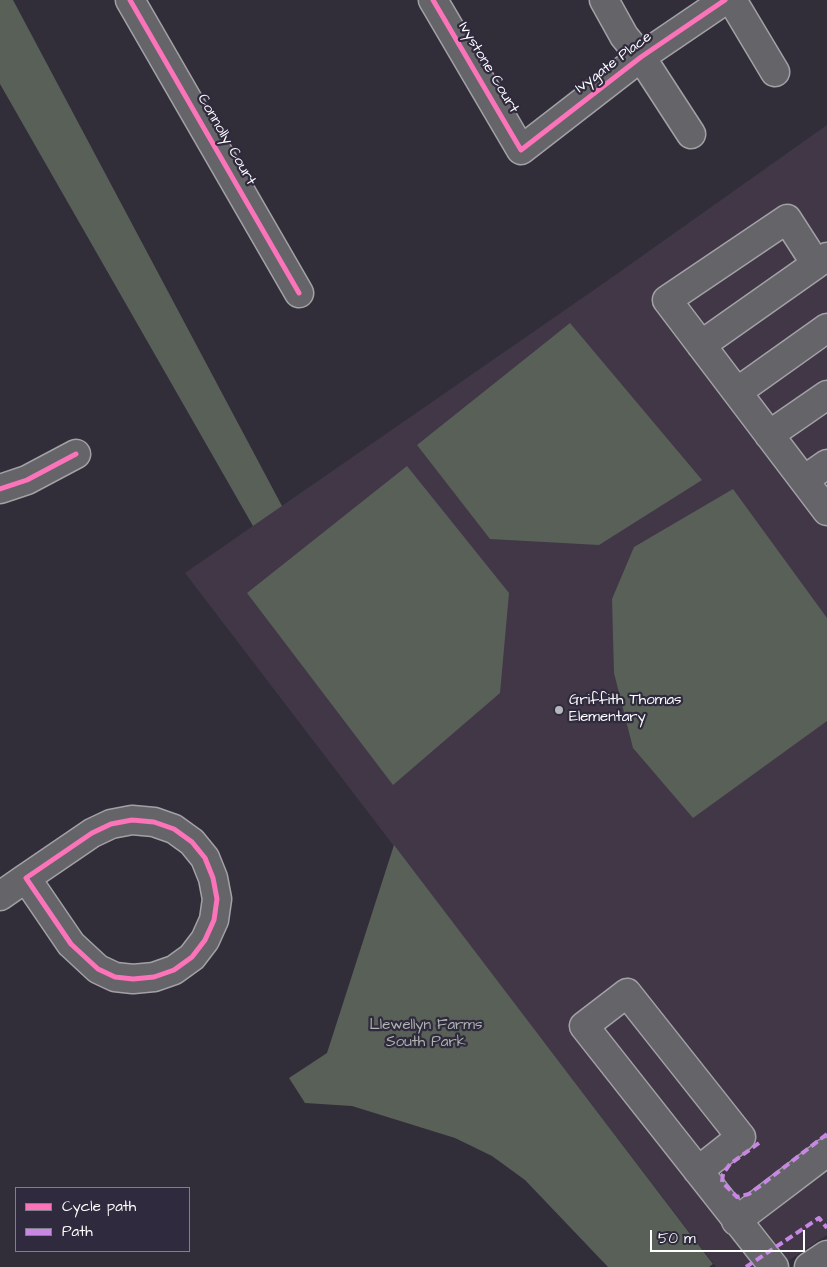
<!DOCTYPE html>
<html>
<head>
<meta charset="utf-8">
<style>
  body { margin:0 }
  #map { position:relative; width:827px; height:1267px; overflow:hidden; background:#312e39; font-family:"Architects Daughter",sans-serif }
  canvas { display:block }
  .legend { position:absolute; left:15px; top:1187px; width:175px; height:65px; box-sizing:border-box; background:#2f2a3d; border:1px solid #827f8b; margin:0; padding:6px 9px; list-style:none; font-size:15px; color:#fff }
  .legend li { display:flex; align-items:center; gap:10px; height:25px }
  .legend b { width:25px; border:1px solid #827f8b }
  .scale { position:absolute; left:650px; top:1230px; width:155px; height:22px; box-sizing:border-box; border:2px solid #fff; border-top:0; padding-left:6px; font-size:15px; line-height:18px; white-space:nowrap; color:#fff; -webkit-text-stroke:4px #2f2a3d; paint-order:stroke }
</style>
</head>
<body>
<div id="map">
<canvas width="827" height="1267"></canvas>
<ul class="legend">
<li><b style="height:6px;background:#fb73b8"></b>Cycle path</li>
<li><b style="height:6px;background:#c787e3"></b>Path</li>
</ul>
<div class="scale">50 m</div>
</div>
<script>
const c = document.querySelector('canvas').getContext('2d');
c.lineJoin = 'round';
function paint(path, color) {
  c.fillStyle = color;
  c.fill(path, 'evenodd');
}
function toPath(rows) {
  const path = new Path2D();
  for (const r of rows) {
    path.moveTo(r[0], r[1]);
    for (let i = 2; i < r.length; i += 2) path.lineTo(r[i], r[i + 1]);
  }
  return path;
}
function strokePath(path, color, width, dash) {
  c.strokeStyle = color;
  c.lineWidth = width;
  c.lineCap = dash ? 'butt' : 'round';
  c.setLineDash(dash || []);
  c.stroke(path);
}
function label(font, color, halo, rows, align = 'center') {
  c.font = font + ' "Architects Daughter",sans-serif';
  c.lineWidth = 4.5;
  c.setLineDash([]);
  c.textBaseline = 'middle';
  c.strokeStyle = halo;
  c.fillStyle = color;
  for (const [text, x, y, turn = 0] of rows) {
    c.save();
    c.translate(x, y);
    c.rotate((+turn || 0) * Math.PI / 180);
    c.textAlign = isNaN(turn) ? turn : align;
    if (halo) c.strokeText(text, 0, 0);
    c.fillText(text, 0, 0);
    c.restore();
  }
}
const built = toPath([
  [827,125,827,1235,779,1267,716,1267,185,573,604,283]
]);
const green = toPath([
  [0,0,13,0,282,506,253,526,0,84],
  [570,323,702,480,599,545,490,539,417,445],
  [407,466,509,593,500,693,393,785,247,593],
  [733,489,827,618,827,721,693,818,633,748,614,673,612,599,634,547],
  [394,845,713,1264,709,1267,608,1267,525,1180,492,1156,455,1138,352,1106,305,1103,289,1078,327,1053]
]);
const minor = toPath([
  [130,0,299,293],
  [433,0,521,150,641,57,725,0],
  [604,0,624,36,641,57,691,134],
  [732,0,775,72],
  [827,257,816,264,787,219,667,300,827,511],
  [701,345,816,264],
  [737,392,827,328],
  [769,435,827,395],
  [804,480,827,464],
  [0,489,27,480,76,454],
  [132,820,154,822,174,829,192,842,205,858,213,878,217,899,214,920,205,940,192,957,174,970,154,977,133,979,115,977,98,969,71,944,26,878,92,833,111,824,132,820],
  [0,896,26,878],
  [698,1171,741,1137,627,993,584,1026,774,1267],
  [736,1221,827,1152]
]);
const major = toPath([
  [809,1267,827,1255]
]);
const quiet = toPath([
  [759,1143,730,1164,723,1174,722,1182,737,1197,749,1194,764,1183,827,1134],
  [746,1267,819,1218,827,1228]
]);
const cycleway = toPath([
  [130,0,299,293],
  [433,0,521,150,641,57,725,0],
  [0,489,27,480,76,454],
  [132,820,154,822,174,829,192,842,205,858,213,878,217,899,214,920,205,940,192,957,174,970,154,977,133,979,115,977,98,969,71,944,26,878,92,833,111,824,132,820]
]);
const markers = [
  [559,710,5,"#b7b6ba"]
];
const streetNames = [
  ["Ivygate Place",614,63,-37],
  ["Ivystone Court",488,68,59],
  ["Connolly Court",226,140,60]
];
const poiNames = [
  ["Griffith Thomas",569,701],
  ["Elementary",569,718]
];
const parkNames = [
  ["Llewellyn Farms",426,1026],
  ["South Park",426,1043]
];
paint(built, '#413747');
paint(green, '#586058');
strokePath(minor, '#a2a1a6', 31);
strokePath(major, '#a2a1a6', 31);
strokePath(minor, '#656469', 28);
strokePath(major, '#656469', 28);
strokePath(quiet, '#c787e3', 4, [8, 4]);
strokePath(cycleway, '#fb73b8', 5);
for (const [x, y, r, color] of markers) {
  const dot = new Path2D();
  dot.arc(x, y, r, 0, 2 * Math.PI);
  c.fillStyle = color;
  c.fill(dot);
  strokePath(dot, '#2f2a3d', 2);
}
label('15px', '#fff', '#2f2a3d', streetNames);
label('15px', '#fff', '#2f2a3d', poiNames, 'left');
label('15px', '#aeb4ae', '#2f2a3d', parkNames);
</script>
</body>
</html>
